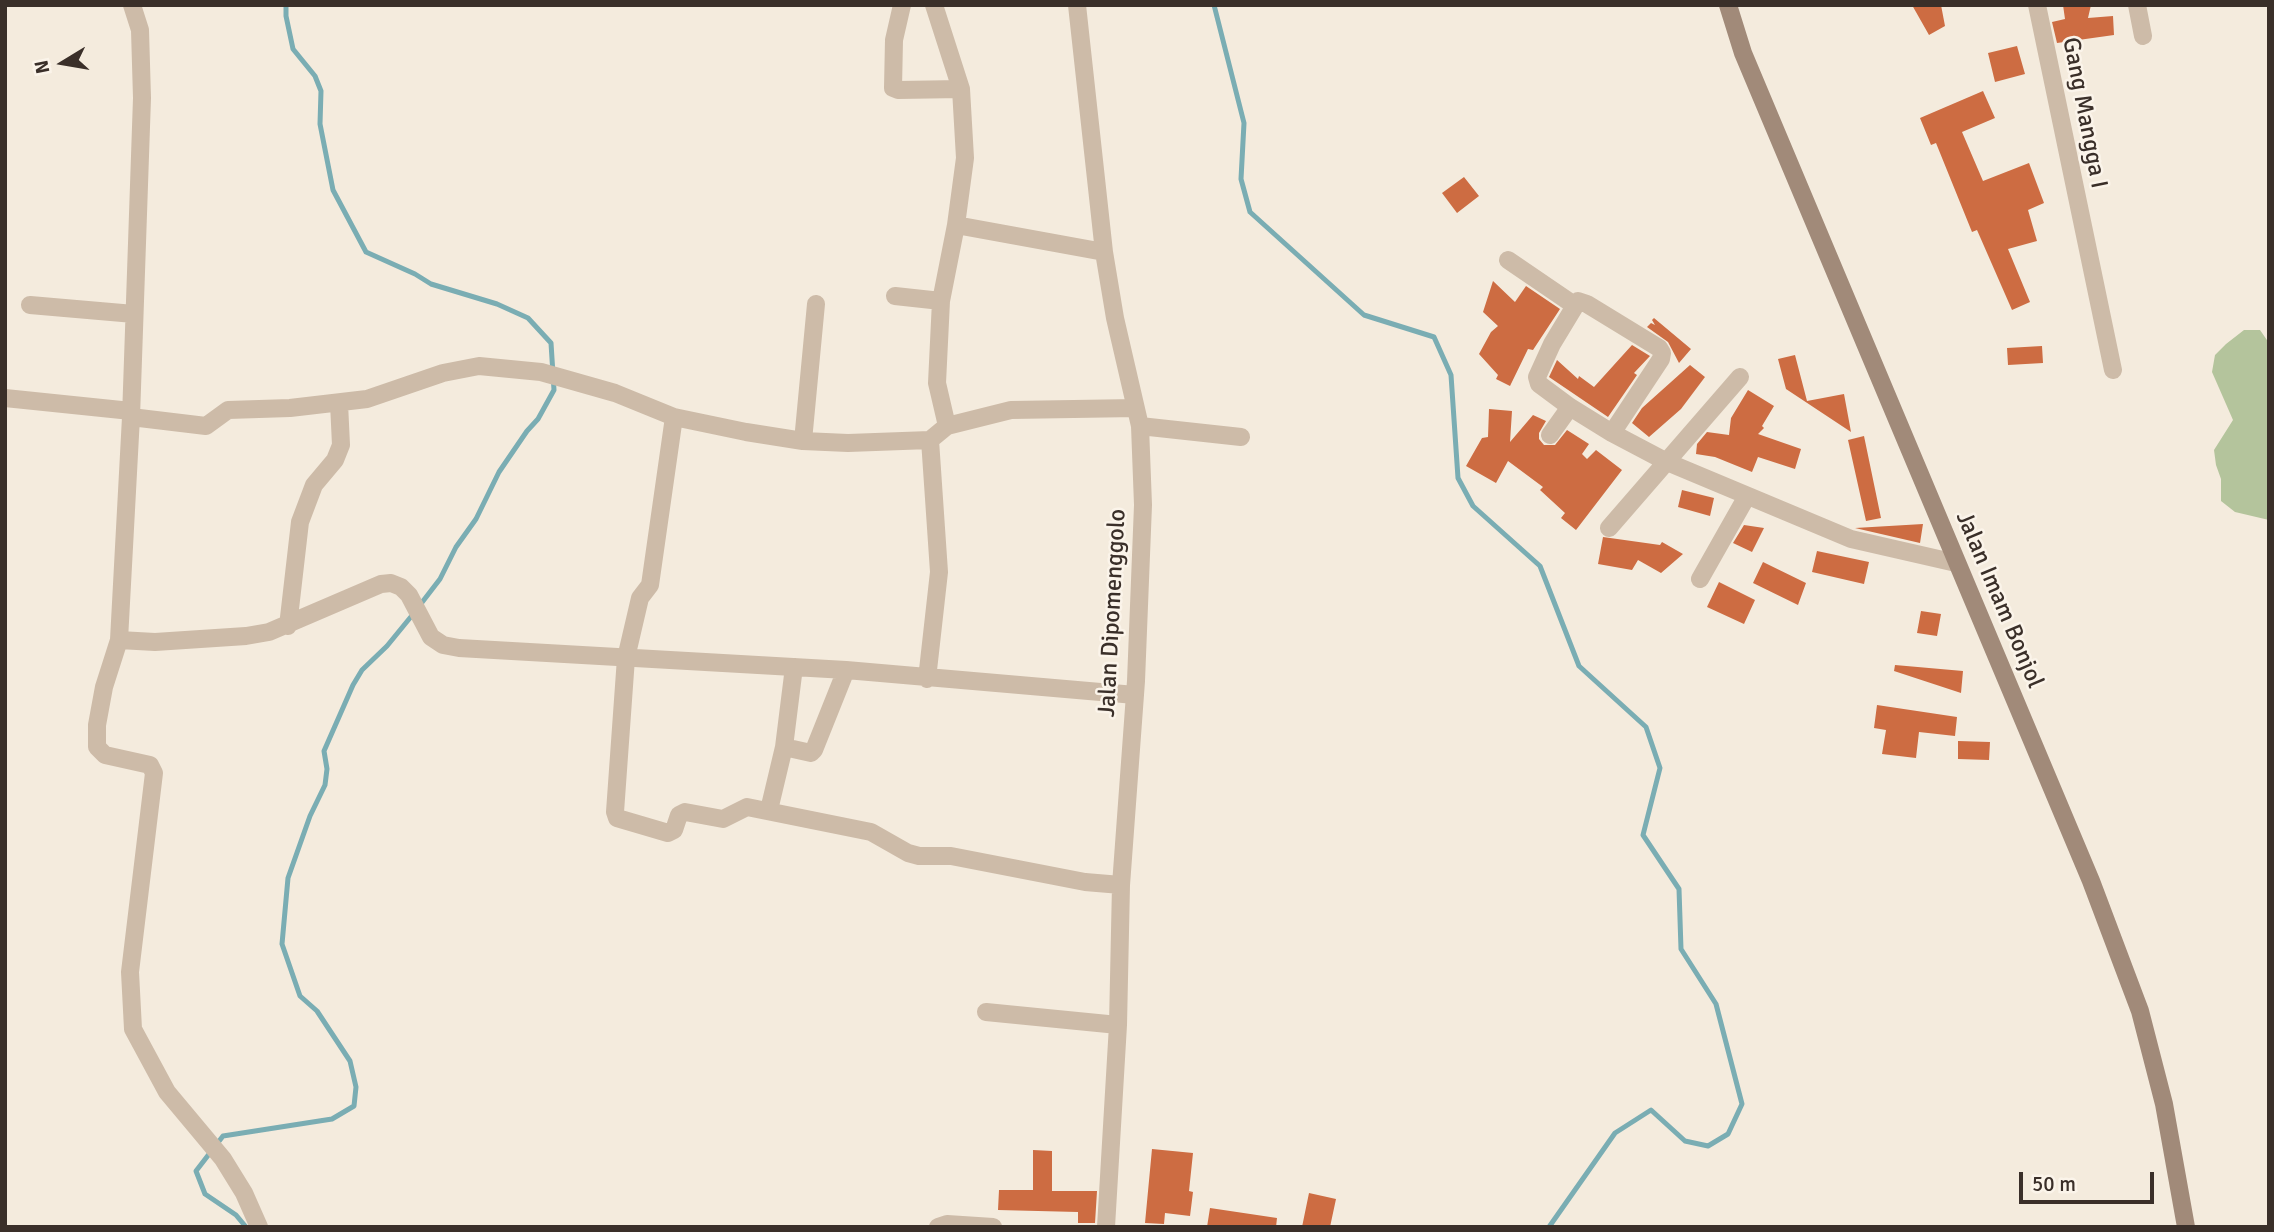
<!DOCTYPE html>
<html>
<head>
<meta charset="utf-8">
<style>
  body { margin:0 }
  #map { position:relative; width:2274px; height:1232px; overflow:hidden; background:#f4ebdd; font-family:Signika,sans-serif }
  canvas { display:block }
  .frame { position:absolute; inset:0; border:7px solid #3a2f29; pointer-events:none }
  .north { position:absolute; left:28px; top:28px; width:70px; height:70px; -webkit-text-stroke:5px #fbf4ea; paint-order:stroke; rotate:259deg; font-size:19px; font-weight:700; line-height:28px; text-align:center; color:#3a2f29 }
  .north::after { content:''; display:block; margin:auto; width:24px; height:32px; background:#3a2f29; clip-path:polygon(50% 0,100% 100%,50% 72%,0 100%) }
  .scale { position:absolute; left:2019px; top:1172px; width:135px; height:32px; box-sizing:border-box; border:4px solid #3a2f29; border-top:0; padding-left:9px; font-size:21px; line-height:24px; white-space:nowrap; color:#3a2f29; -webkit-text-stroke:5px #fbf4ea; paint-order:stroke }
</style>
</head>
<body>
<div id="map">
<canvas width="2274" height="1232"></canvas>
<div class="frame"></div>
<div class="north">N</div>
<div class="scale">50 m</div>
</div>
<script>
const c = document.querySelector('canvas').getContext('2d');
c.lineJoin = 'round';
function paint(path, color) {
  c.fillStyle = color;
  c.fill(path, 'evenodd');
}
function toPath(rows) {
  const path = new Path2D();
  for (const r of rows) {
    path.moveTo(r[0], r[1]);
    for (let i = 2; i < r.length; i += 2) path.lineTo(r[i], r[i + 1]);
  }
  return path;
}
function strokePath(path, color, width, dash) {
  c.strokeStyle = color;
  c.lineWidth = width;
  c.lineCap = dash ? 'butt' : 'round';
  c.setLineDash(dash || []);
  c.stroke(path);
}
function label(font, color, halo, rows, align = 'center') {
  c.font = font + ' Signika,sans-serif';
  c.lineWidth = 5;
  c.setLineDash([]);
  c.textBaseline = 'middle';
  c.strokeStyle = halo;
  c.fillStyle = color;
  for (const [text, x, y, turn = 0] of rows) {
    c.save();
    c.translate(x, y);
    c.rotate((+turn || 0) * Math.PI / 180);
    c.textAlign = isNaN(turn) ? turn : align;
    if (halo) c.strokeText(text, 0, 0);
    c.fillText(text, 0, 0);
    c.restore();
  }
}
const green = toPath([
  [2244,330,2260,330,2269,343,2269,520,2235,512,2221,501,2221,479,2216,465,2214,450,2233,420,2212,372,2215,355,2226,344]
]);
const stream = toPath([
  [286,5,286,16,293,49,315,76,321,91,320,124,333,190,366,252,415,274,431,284,497,304,528,318,551,343,554,390,538,419,527,431,499,472,476,519,456,547,440,579,420,605],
  [1214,5,1244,123,1241,179,1250,212,1364,315,1434,337,1451,375,1458,478,1473,506,1540,566,1579,666,1646,727,1660,768,1643,835,1679,889,1681,949,1716,1004,1742,1104,1728,1134,1708,1146,1685,1141,1651,1110,1615,1133,1549,1227],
  [246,1227,236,1215,205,1194,196,1171,223,1136,332,1119,354,1106,356,1087,350,1061,317,1011,300,996,282,944,288,878,310,816,325,785,327,769,324,751,353,685,362,670,387,646,414,613]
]);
const building = toPath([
  [1912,5,1941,5,1945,26,1929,35],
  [2063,5,2091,5,2088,18,2113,16,2114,35,2057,43,2052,22,2065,19],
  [2017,46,2025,74,1995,82,1988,53],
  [1983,91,1995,118,1962,132,1983,181,2029,163,2044,203,2028,210,2037,241,2008,249,2030,302,2012,310,1977,230,1972,232,1936,143,1931,145,1920,118],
  [1464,177,1479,196,1457,213,1442,193],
  [1493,281,1515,302,1526,286,1560,309,1533,350,1528,349,1510,386,1496,379,1498,375,1479,354,1491,332,1498,326,1483,312],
  [1654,318,1691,349,1679,363,1668,342,1647,327,1651,323,1655,325,1652,320],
  [1632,345,1650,356,1634,373,1637,375,1608,417,1549,377,1557,360,1578,379,1579,376,1594,387],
  [2042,346,2043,363,2008,365,2007,348],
  [1795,355,1807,401,1844,394,1851,432,1786,389,1778,359],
  [1690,365,1705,377,1681,409,1649,437,1632,423,1642,408],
  [1748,390,1774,406,1762,426,1764,428,1758,434,1801,449,1795,469,1758,457,1752,472,1715,457,1696,454,1697,444,1707,432,1729,435,1731,418],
  [1489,409,1512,411,1510,442,1533,415,1546,421,1539,433,1539,439,1544,445,1555,445,1567,430,1589,444,1582,454,1587,459,1596,450,1622,470,1576,530,1561,518,1565,513,1540,490,1543,487,1508,461,1496,483,1466,466,1482,438,1488,437],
  [1864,436,1881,518,1866,521,1848,440],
  [1682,490,1714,498,1710,516,1678,507],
  [1923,524,1920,543,1855,528],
  [1744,525,1764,528,1752,552,1733,543],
  [1603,537,1660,545,1662,542,1683,554,1661,573,1638,560,1632,570,1598,564],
  [1817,551,1869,562,1864,584,1812,572],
  [1763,562,1806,583,1798,605,1753,583],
  [1719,582,1755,600,1744,624,1707,607],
  [1921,611,1941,614,1937,636,1917,633],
  [1895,665,1963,671,1961,693,1894,671],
  [1877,705,1957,717,1955,736,1919,732,1916,758,1882,754,1886,730,1874,728],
  [1958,741,1990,742,1989,760,1958,759],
  [1152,1149,1193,1153,1189,1191,1193,1192,1190,1216,1165,1213,1164,1224,1145,1223],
  [1033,1150,1052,1151,1052,1191,1097,1191,1095,1223,1078,1223,1078,1212,998,1210,999,1190,1033,1190],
  [1309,1193,1336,1199,1330,1227,1302,1227],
  [1210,1208,1277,1218,1276,1227,1207,1227]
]);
const minor = toPath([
  [132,5,140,30,142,98,131,417,119,640,155,642,246,636,269,632,381,584,391,583,401,587,409,595,431,637,443,645,459,648,846,670,1135,695],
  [902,5,894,40,893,88,898,90,961,89],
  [934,5,961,89,965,158,956,225,941,301,937,383,947,426],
  [1077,5,1104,252,1115,318,1140,426,1143,505,1136,681,1121,885,1118,1025,1106,1227],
  [2037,5,2113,370],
  [2137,5,2143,36],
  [956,225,1104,252],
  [1508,260,1574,305],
  [895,296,941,301],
  [30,305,134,314],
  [5,398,131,411],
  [131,417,206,426,228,410,290,408,367,399,443,373,479,366,541,372,615,393,674,417,746,432,803,441,848,443,930,440,947,426,1011,410,1136,408],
  [674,417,650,585,640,598,626,658,615,812,617,818,668,833,674,830,679,815,685,812,723,819,747,807,871,832,908,853,919,856,951,856,1085,882,1121,885],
  [1140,426,1241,437],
  [1612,433,1661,359,1662,353,1659,348,1587,304,1578,301,1552,344,1537,377,1539,384,1570,407,1612,433,1667,462,1851,539,1956,563],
  [1550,435,1570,407],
  [803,441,816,304],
  [1609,528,1740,377],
  [1700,579,1747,496],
  [288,626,300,522,314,485,335,460,341,445,339,403],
  [119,640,104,687,97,725,97,747,105,755,150,765,154,773,130,972,133,1029,167,1092,223,1159,244,1193,259,1227],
  [927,679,939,572,930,440],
  [784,747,811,753,814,750,846,670],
  [769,810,784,747,794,667],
  [986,1012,1118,1025],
  [938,1227,947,1224,993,1227]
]);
const secondary = toPath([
  [1728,5,1743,53,2091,881,2140,1011,2164,1104,2186,1227]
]);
const streetNames = [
  ["Gang Mangga I",2084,113,79],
  ["Jalan Imam Bonjol",1999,600,67],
  ["Jalan Dipomenggolo",1113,613,-87]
];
paint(green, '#b4c49c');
strokePath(stream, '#7aadb3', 5);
paint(building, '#cd6c42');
strokePath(minor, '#cdbba8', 18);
strokePath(secondary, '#a18a79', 18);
label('24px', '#3a2f29', '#fbf4ea', streetNames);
</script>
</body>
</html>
